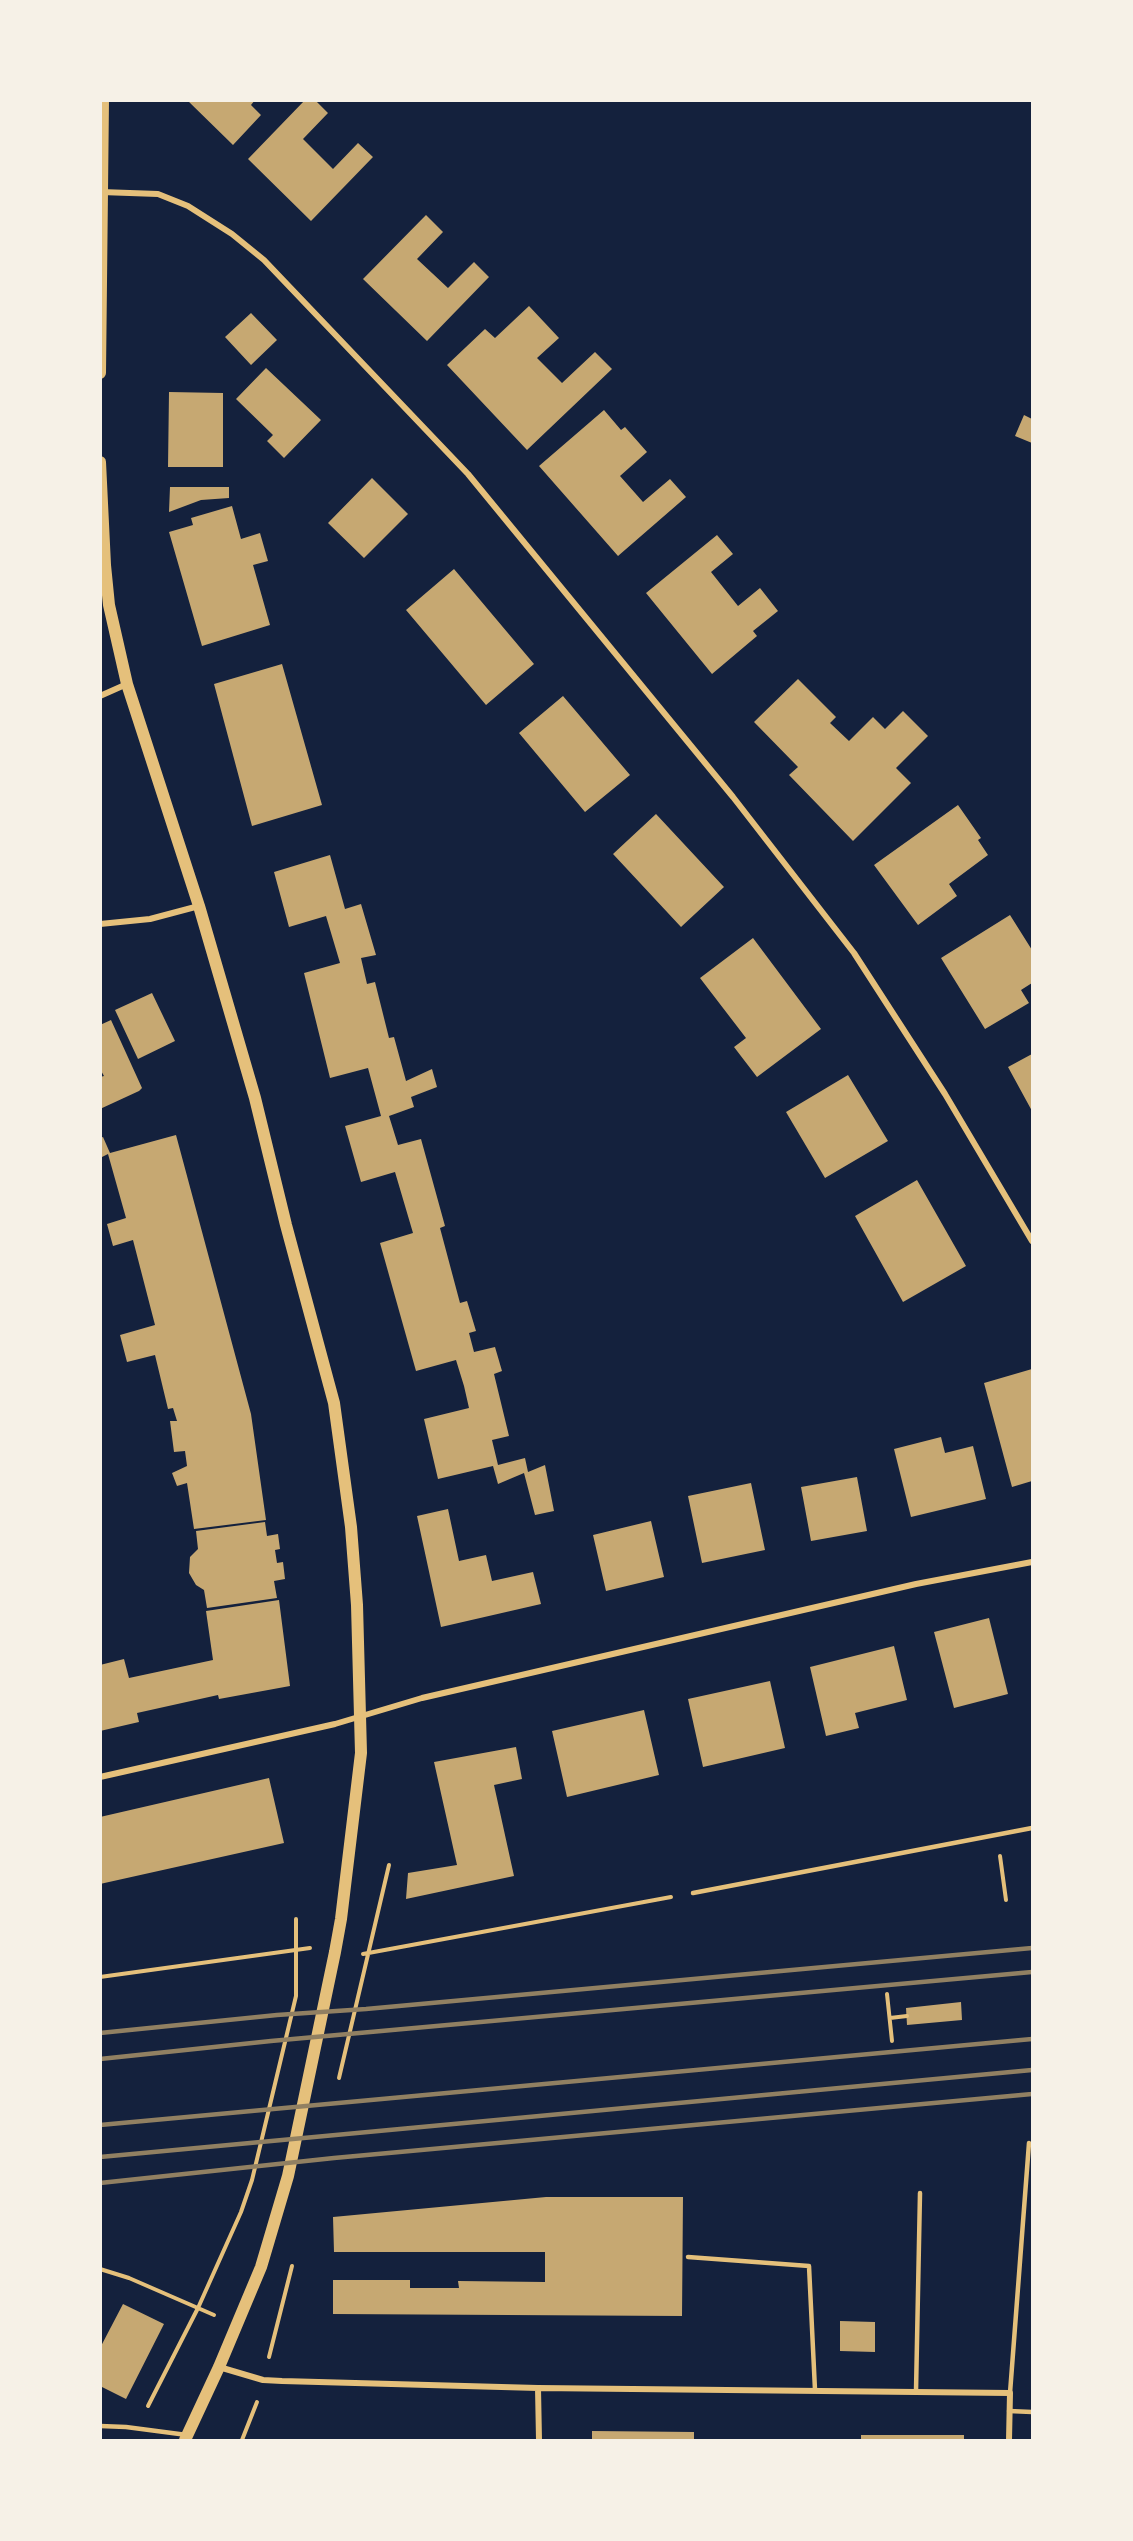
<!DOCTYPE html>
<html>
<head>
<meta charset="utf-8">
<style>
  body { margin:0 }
  #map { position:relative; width:1133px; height:2541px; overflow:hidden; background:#14213d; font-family:Signika,sans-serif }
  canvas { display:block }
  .frame { position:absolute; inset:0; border:102px solid #f6f1e7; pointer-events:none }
</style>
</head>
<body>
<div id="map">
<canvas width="1133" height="2541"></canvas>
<div class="frame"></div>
</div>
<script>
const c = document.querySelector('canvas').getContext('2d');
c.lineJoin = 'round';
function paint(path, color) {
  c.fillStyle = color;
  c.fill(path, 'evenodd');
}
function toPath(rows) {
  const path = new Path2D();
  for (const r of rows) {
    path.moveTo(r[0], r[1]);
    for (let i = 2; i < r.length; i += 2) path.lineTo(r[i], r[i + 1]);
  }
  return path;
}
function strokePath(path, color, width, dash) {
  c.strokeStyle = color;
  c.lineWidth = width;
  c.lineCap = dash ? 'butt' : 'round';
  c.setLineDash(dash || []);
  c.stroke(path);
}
const building = toPath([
  [187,100,255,100,251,105,261,115,233,145],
  [305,100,315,100,328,113,303,139,333,169,358,143,373,157,311,221,248,159],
  [426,215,443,232,417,259,448,288,474,262,489,277,427,341,363,279],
  [529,306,559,338,537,358,562,383,595,352,612,369,527,450,447,365,485,329,495,338],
  [251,313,277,340,251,365,225,337],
  [266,368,321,420,284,458,267,441,273,435,236,399],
  [169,392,223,393,223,467,168,467],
  [604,410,621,430,625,427,647,452,620,476,643,502,670,479,686,497,618,556,539,466],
  [1024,415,1032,419,1032,443,1015,436],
  [372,478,408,514,364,558,328,523],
  [170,487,229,487,229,498,201,500,169,512],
  [232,506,241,539,260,533,268,561,253,565,270,625,202,646,169,532,193,525,191,518],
  [717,535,733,554,711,572,738,606,760,588,778,611,753,631,757,636,712,674,646,593],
  [454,569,534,664,486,705,406,610],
  [282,664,322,805,252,826,214,684],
  [798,679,836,717,830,723,849,741,873,717,885,729,903,711,928,736,896,768,911,783,853,841,789,775,798,767,754,722],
  [563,696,630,775,585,812,519,733],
  [958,805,981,838,978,840,988,855,949,884,957,896,918,925,874,865],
  [656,814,724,887,681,927,613,854],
  [330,855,345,909,361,904,376,955,361,958,367,984,375,982,389,1038,394,1037,406,1081,432,1069,437,1087,411,1097,414,1107,389,1116,398,1145,421,1139,445,1226,440,1228,460,1303,467,1301,476,1331,469,1333,474,1352,495,1347,502,1371,494,1374,509,1436,492,1440,498,1465,525,1458,528,1472,545,1465,554,1511,535,1515,524,1473,498,1484,493,1466,438,1479,424,1419,469,1408,464,1386,456,1360,416,1371,380,1243,413,1233,395,1172,361,1182,345,1126,381,1116,368,1068,330,1078,304,973,340,963,326,916,289,927,274,872],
  [1010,915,1032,950,1032,983,1021,990,1029,1003,985,1029,941,958],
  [753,938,821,1029,757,1077,734,1047,746,1038,700,978],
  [152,993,175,1041,138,1059,115,1010],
  [111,1020,142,1088,139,1091,100,1109,100,1077,104,1076,100,1069,100,1025],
  [1032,1054,1032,1111,1008,1067],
  [848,1075,888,1141,825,1178,786,1112],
  [176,1135,251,1414,266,1520,194,1529,187,1483,177,1486,172,1473,187,1466,185,1451,174,1452,170,1421,177,1421,173,1408,168,1409,155,1355,127,1362,120,1335,155,1325,133,1240,113,1246,107,1224,126,1218,108,1154,100,1158,100,1138,103,1137,110,1153],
  [917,1180,966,1266,903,1302,855,1216],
  [1032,1369,1032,1481,1012,1487,984,1383],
  [941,1437,945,1453,973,1446,986,1499,911,1517,894,1449],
  [857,1477,867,1531,811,1541,801,1487],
  [751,1483,765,1550,702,1563,688,1496],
  [448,1509,459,1561,486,1555,492,1581,533,1572,541,1604,441,1627,417,1516],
  [651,1521,664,1577,606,1591,593,1535],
  [265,1522,267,1536,278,1534,280,1549,275,1550,277,1563,283,1562,285,1579,274,1581,277,1598,207,1608,204,1590,196,1585,189,1573,190,1557,198,1549,196,1531],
  [279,1600,290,1686,219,1699,218,1695,137,1713,139,1722,100,1731,100,1665,124,1659,129,1678,213,1660,206,1611],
  [989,1618,1008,1694,954,1708,934,1632],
  [894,1646,907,1700,855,1713,859,1728,826,1736,810,1667],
  [770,1681,785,1748,703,1767,688,1699],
  [644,1710,659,1775,567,1797,552,1731],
  [516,1747,522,1779,494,1785,514,1876,406,1899,408,1873,457,1865,434,1762],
  [269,1778,284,1843,100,1884,100,1817],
  [961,2002,962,2020,907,2025,906,2008],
  [546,2197,683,2197,682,2316,333,2314,333,2280,410,2280,410,2288,459,2288,458,2281,545,2282,545,2252,334,2252,333,2217],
  [123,2304,164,2324,126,2399,100,2386,100,2348],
  [840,2321,875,2322,875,2352,840,2351],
  [592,2431,694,2432,694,2440,592,2440],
  [861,2435,964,2435,964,2440,861,2440]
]);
const path = toPath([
  [1000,1856,1006,1900],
  [363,1954,671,1897],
  [100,1977,310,1948],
  [887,1994,892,2041],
  [890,2018,907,2016],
  [339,2078,389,1865],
  [100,2269,129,2278,214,2315],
  [269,2357,292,2266],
  [148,2406,198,2308,241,2212,252,2180,296,1996,296,1919],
  [242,2440,257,2402]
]);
const service = toPath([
  [693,1893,1032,1828],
  [688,2257,809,2266,815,2390],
  [916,2391,920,2193],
  [1010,2393,1029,2143],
  [1009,2411,1032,2412],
  [100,2426,126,2427,187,2435]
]);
const minor = toPath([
  [101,192,158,194,188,206,232,234,264,260,468,474,733,797,854,953,945,1094,1032,1241],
  [100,696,127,684],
  [100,924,150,919,199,906],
  [100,1777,335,1724,422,1698,916,1584,1032,1562],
  [219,2367,263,2380,282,2381,538,2388,1010,2393,1009,2440],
  [538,2388,539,2440]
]);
const secondary = toPath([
  [100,373,103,100],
  [100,462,105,565,109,605,127,684,199,906,255,1098,286,1225,334,1403,351,1527,357,1605,361,1753,341,1919,335,1952,288,2176,261,2267,219,2367,185,2440]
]);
const rail = toPath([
  [100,2033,277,2015,366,2009,1032,1948],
  [100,2059,271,2041,1032,1972],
  [100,2125,1032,2039],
  [100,2157,1032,2070],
  [100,2183,334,2158,1032,2094]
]);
paint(building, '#c6a872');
strokePath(path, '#e5c07b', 4);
strokePath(service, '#e5c07b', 4.5);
strokePath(minor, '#e5c07b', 6);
strokePath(secondary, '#e5c07b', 12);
strokePath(rail, '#918062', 4.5);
</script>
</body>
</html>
